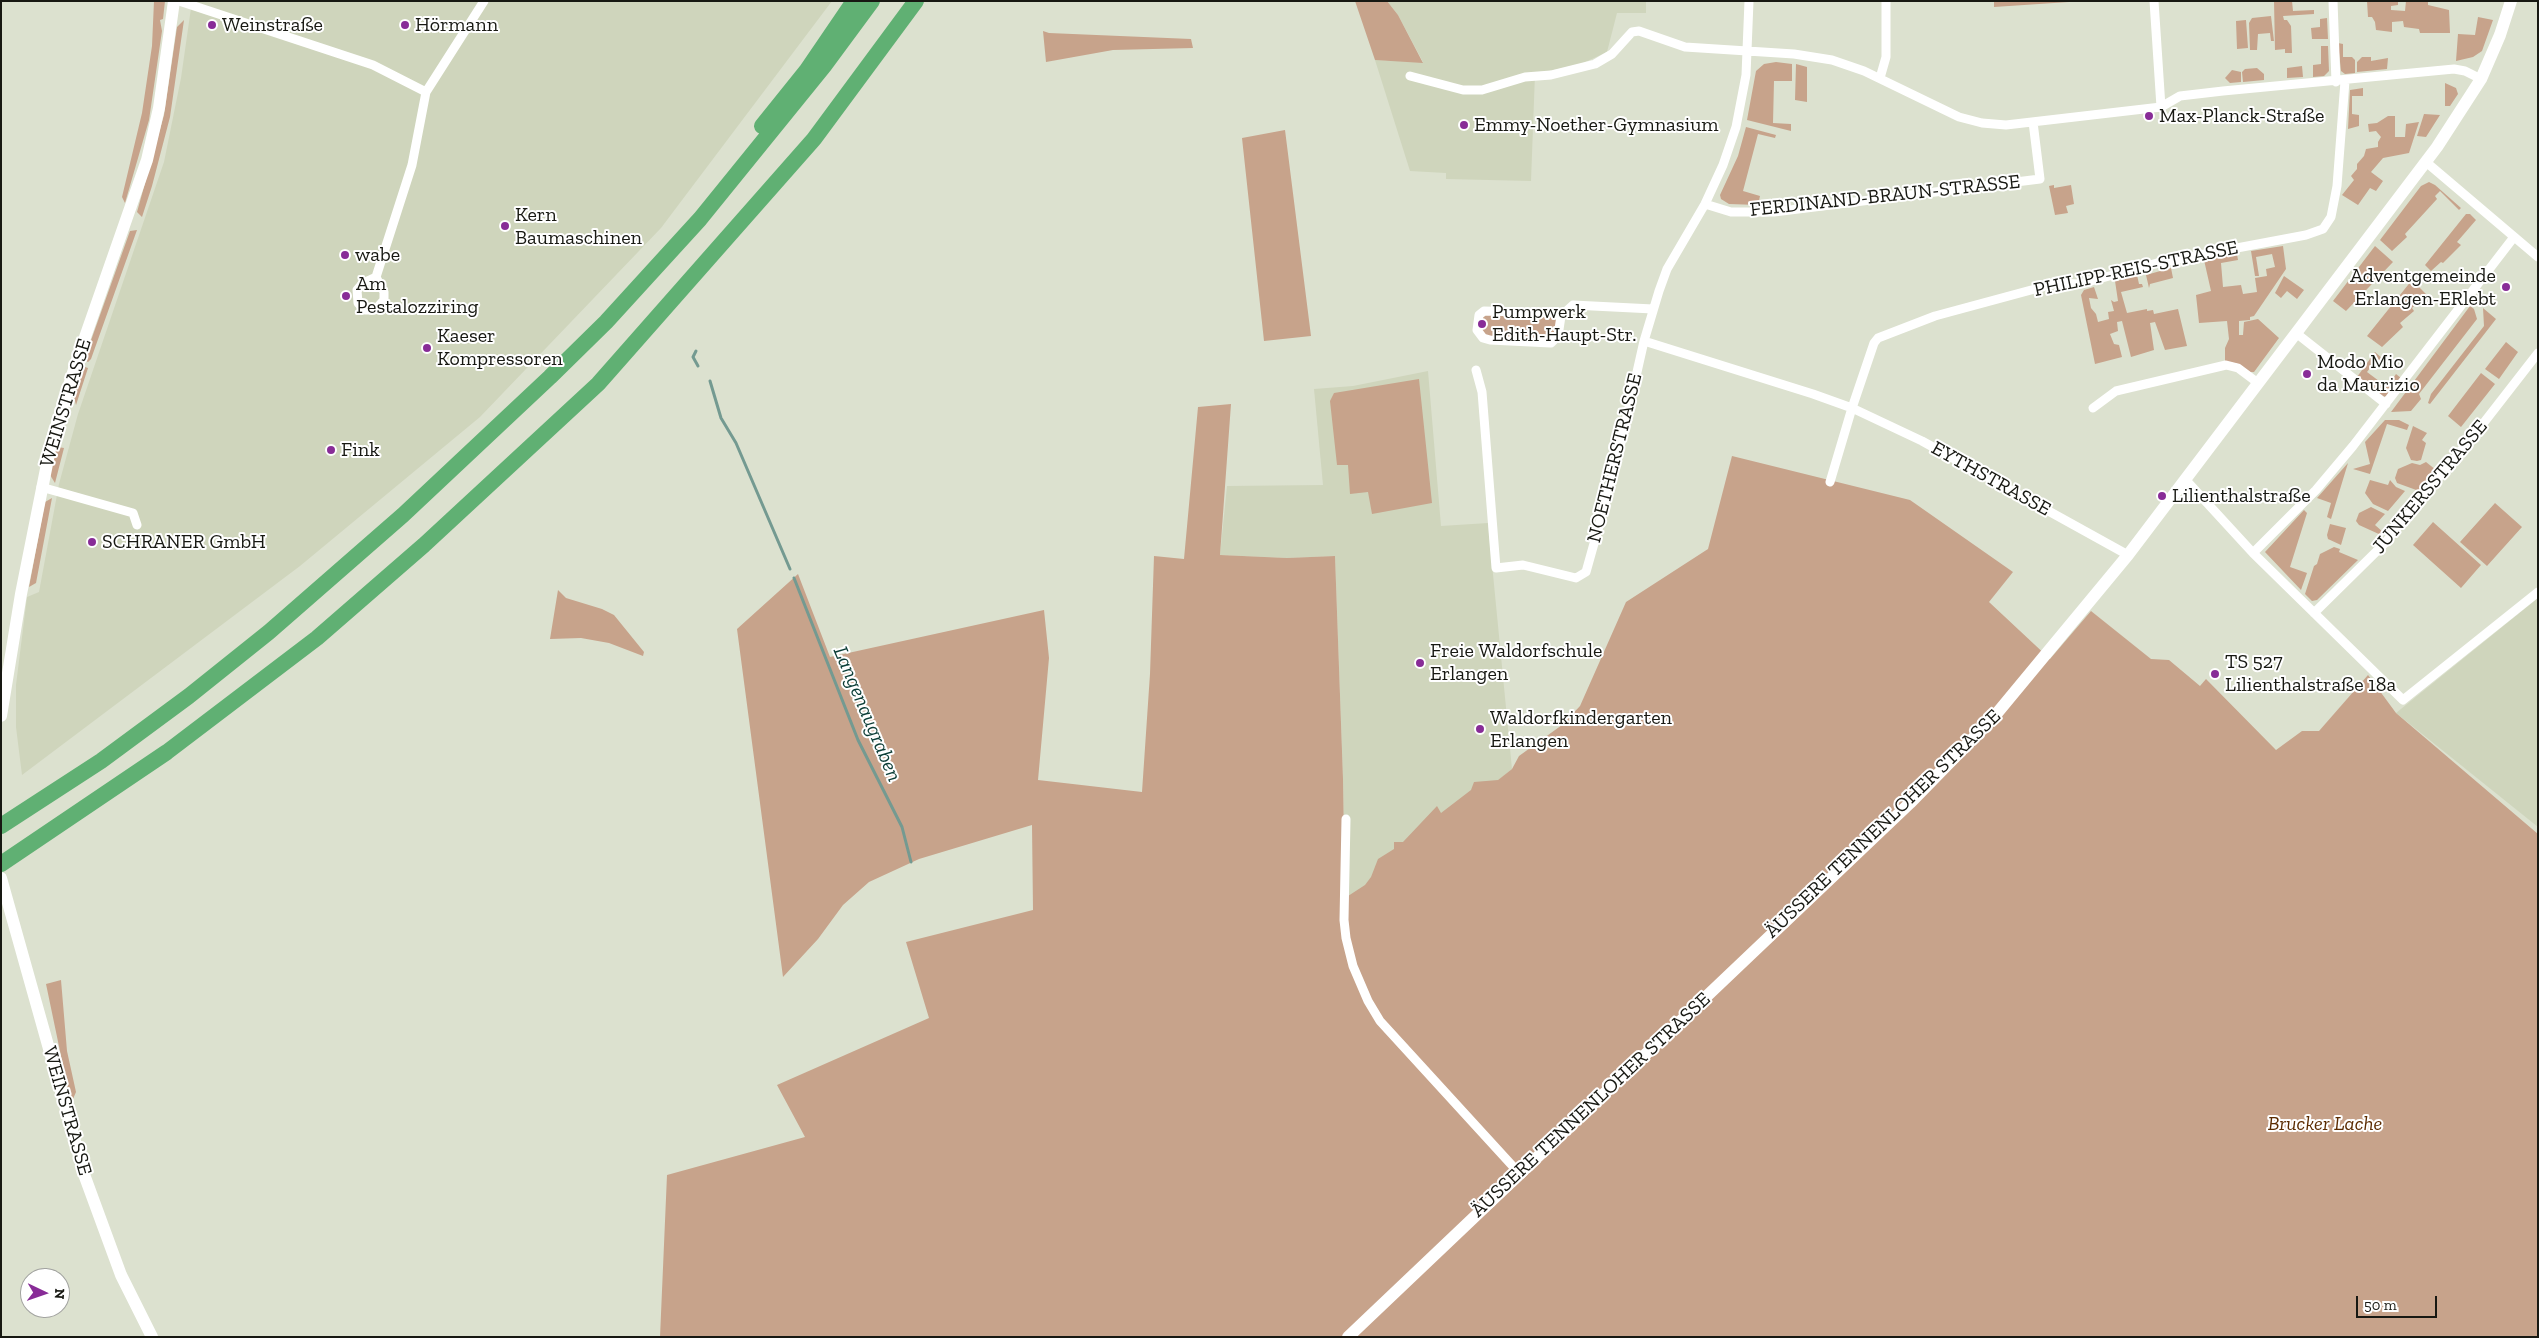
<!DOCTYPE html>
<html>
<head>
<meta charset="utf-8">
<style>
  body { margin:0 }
  #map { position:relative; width:2539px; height:1338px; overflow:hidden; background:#dce1cf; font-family:"Zilla Slab",serif }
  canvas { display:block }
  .frame { position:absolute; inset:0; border:2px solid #171812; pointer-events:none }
  .north { position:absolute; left:20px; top:1268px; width:50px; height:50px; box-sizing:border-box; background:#fff; border:1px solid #a2a3a0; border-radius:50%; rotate:93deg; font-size:14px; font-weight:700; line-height:20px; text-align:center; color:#171812 }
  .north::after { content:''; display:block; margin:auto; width:18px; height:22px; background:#882c97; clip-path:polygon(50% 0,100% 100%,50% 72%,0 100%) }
  .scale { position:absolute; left:2356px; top:1296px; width:81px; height:22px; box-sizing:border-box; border:2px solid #171812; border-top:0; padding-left:6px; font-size:15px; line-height:18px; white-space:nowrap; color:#171812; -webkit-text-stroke:4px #fff; paint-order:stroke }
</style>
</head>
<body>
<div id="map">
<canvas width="2539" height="1338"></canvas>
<div class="frame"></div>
<div class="north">N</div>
<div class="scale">50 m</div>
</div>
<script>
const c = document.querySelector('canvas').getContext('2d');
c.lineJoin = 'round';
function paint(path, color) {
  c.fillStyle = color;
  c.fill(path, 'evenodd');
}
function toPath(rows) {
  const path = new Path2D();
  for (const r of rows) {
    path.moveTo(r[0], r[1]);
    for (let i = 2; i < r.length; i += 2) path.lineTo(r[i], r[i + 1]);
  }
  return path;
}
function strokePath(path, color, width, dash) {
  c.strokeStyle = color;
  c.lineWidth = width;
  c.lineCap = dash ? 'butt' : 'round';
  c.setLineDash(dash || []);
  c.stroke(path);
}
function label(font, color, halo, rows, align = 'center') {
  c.font = font + ' "Zilla Slab",serif';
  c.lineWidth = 4;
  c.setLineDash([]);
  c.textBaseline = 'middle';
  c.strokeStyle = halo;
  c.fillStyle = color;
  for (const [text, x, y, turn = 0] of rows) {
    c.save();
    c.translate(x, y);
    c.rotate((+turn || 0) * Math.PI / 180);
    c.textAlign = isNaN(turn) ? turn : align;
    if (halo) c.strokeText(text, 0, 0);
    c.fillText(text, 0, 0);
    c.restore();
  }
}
const built = toPath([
  [192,1,832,1,661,228,480,417,300,566,22,775,16,727,16,685,27,597,39,592,59,484,78,414,164,162,181,78],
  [1387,1,1646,1,1646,13,1617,13,1607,52,1581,64,1535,74,1531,181,1446,179,1446,173,1410,171,1375,60,1423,62,1398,15],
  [1428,371,1441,526,1488,523,1512,769,1350,901,1345,898,1343,779,1335,556,1287,558,1220,555,1227,486,1323,485,1314,389,1353,386],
  [2538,598,2538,827,2396,713]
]);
const green = toPath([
  [154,1,165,1,163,19,160,20,162,31,149,120,125,203,122,197,142,113,152,46],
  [1355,1,1387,1,1398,15,1423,63,1375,60],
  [1994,1,2084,1,1994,7],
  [2274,1,2292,1,2293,11,2314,10,2314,14,2283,16,2284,20,2287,20,2291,26,2292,53,2285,53,2285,49,2275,50],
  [2367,1,2398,1,2398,5,2391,6,2391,10,2405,11,2406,1,2428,1,2428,5,2449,10,2450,33,2420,33,2419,29,2404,27,2403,21,2392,22,2392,32,2376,30,2375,22,2372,17,2368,17],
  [2271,16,2274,41,2271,41,2270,33,2258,34,2257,50,2250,50,2249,23,2252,18],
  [2478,17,2493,20,2482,51,2473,57,2456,61,2458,34,2475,35],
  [2327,18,2328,39,2312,39,2311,28,2320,27,2320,19],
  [184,20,170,117,152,186,142,217,137,212,164,115,177,27],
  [2246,20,2248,48,2237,49,2236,21],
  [1043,31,1049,33,1191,39,1193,48,1113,50,1046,62],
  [2338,43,2343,44,2343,57,2352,57,2355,60,2355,73,2345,74,2341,71],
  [2321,46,2328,46,2329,71,2324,76,2313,77,2313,65,2321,64],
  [2362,57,2371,57,2371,61,2388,58,2387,69,2357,72,2357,62],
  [1776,62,1792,64,1792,81,1774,81,1773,123,1791,124,1791,131,1747,120,1756,71,1764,64],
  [1796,64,1807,67,1807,102,1795,100],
  [2302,66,2303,77,2287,78,2287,68],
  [2257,68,2264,74,2264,80,2243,82,2242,72,2245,69],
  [2232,70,2241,72,2241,82,2230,83,2225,78],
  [2445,83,2456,88,2458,94,2450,106,2445,106],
  [2363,88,2363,96,2352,96,2352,114,2359,115,2359,126,2348,129,2350,90],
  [2424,114,2440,115,2426,137,2417,136],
  [2388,116,2395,116,2395,137,2405,137,2406,124,2419,122,2409,153,2383,158,2371,172,2383,181,2376,191,2370,188,2358,205,2342,195,2354,180,2351,176,2357,169,2357,164,2364,156,2366,149,2378,147,2378,142,2381,137,2376,131,2369,132,2368,124,2377,123],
  [1746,127,1776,135,1775,138,1758,134,1743,191,1760,196,1758,205,1729,204,1721,199,1720,195,1738,156],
  [1285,130,1311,336,1264,341,1242,138],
  [2429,182,2435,185,2461,208,2459,210,2440,191,2435,196,2437,199,2405,234,2407,237,2392,251,2380,240,2421,186],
  [2054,185,2054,188,2071,185,2074,204,2066,206,2068,213,2055,215,2049,186],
  [2466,214,2470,214,2476,220,2457,242,2461,245,2443,263,2441,262,2431,271,2425,265],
  [137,230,91,359,88,362,84,360,130,231],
  [2283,246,2286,269,2254,316,2250,317,2250,320,2239,321,2239,335,2243,335,2244,322,2258,319,2279,338,2254,372,2250,372,2238,364,2225,361,2225,348,2229,339,2227,321,2199,323,2196,295,2211,291,2204,260,2237,254,2238,260,2221,263,2223,287,2241,285,2243,294,2257,292,2255,278,2267,276,2266,269,2275,267,2272,254,2256,257,2259,276,2255,276,2251,251],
  [2375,246,2393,262,2346,311,2333,301],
  [2171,268,2173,278,2150,284,2149,288,2146,275],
  [2137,275,2139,284,2142,284,2143,287,2121,292,2127,313,2147,309,2147,311,2153,310,2154,314,2178,309,2187,346,2165,350,2155,322,2150,323,2154,350,2131,357,2122,321,2117,322,2118,331,2110,334,2114,344,2119,345,2122,357,2095,364,2081,295,2084,290,2094,287,2098,299,2089,298,2091,308,2096,314,2098,322,2109,319,2108,312,2114,311,2111,300,2114,302,2118,301,2115,281],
  [2284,276,2304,290,2297,299,2287,291,2281,298,2275,293],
  [2412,280,2426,294,2412,308,2414,311,2400,323,2403,327,2382,347,2367,336],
  [2470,306,2474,309,2477,319,2419,394,2421,399,2411,411,2391,412],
  [2483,308,2496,319,2430,404,2428,403,2431,394,2484,326],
  [1486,315,1553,316,1557,321,1554,336,1550,340,1490,337,1481,332,1481,319],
  [2506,342,2518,352,2499,379,2485,369],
  [2375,352,2383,359,2377,367,2373,364,2367,372,2387,387,2396,374,2401,378,2387,396,2383,397,2357,377],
  [82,366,88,368,76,405,74,397],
  [2481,373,2495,384,2461,427,2448,416],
  [1419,379,1432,503,1372,514,1368,492,1350,494,1348,465,1337,465,1330,401,1334,393],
  [1231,404,1220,555,1287,558,1335,556,1343,779,1345,898,1365,885,1371,877,1378,859,1394,849,1394,842,1403,842,1437,806,1441,813,1471,790,1474,782,1498,780,1512,769,1519,756,1562,725,1580,706,1626,602,1708,549,1732,456,1910,500,2013,572,1989,602,2050,659,2091,611,2151,659,2169,660,2200,686,2206,679,2276,750,2302,731,2319,731,2368,675,2396,713,2538,834,2538,1337,660,1337,667,1175,805,1137,777,1085,929,1018,906,942,1033,910,1032,825,919,859,869,882,843,905,818,939,783,977,737,629,798,574,830,657,1044,610,1049,658,1038,780,1142,792,1150,674,1154,556,1184,559,1198,407],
  [2385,420,2399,420,2409,425,2407,430,2387,424,2370,474,2353,469,2370,464,2365,442],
  [2413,426,2427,433,2422,440,2426,443,2421,460,2417,461,2411,460,2406,448],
  [58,447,64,448,55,483,50,475,55,450],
  [2426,462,2436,470,2419,491,2397,483,2395,478,2398,469,2412,463,2420,465],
  [2348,463,2331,519,2327,517,2331,503,2317,498],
  [2370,480,2388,485,2390,480,2396,487,2405,491,2388,511,2373,504,2365,493],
  [52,498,36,583,29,587,45,502],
  [2495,503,2522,527,2487,566,2460,542],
  [2371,507,2385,514,2375,525,2383,532,2381,535,2359,525,2356,521,2359,513],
  [2304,510,2307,513,2290,567,2307,573,2301,590,2265,552],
  [2433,522,2481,565,2461,588,2413,545],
  [2330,524,2346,528,2341,545,2328,539,2327,535],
  [2334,547,2340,549,2339,552,2358,560,2317,600,2312,601,2305,594,2314,566,2317,564,2320,554],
  [558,590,566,598,602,609,614,615,644,652,643,656,609,643,581,638,550,639],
  [61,980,67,1051,76,1092,73,1099,70,1099,46,984]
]);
const stream = toPath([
  [696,351,693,357,698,366],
  [710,381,721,418,736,443,790,569],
  [794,578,858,740,902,827,911,862]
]);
const street = toPath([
  [179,1,373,65,426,92,412,165,376,277,384,292,384,300,375,310,365,310,358,303,357,290,363,283,376,277],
  [2154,1,2161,107],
  [2333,1,2336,82],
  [1410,76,1463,90,1482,90,1525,77,1551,75,1595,64,1612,54,1632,32,1639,31,1685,47,1794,54,1832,60,1864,71,1959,117,1982,123,2006,125,2161,107,2180,96,2223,91,2454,69,2465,71,2481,79],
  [1880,78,1886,57,1886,1],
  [426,92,484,1],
  [2426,162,2538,257],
  [1705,204,1731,212,1774,212,2040,179,2033,122],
  [1561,316,1558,336,1551,343,1490,340,1483,338,1477,330,1479,315,1484,311,1556,313,1561,316,1573,305,1653,309],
  [2296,333,2386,404],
  [1644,341,1813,394,1852,408,1922,441,2128,555],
  [1476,370,1482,392,1496,568,1523,565,1576,578,1586,572,1616,465,1644,341,1659,291,1667,269,1705,204,1723,165,1736,127,1746,75,1749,1],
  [2093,408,2116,391,2226,365,2238,368,2258,383],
  [2185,479,2253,553,2403,700,2538,592],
  [1830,482,1852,408,1874,343,1878,338,1935,316,2057,283,2080,284,2157,263,2306,235,2323,229,2331,217,2337,186,2345,81],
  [41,487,133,513,137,525],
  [2253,553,2316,490,2353,446,2514,237],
  [2314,613,2384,544,2482,425,2538,353],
  [1346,819,1344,920,1346,938,1353,966,1368,1001,1380,1021,1519,1173]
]);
const secondary = toPath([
  [1,716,21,594,52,439,76,363,147,160,159,108,174,1],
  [1,878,85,1177,121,1275,152,1337],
  [1348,1337,1910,803,1993,718,2128,555,2437,147,2481,79,2500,35,2511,1]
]);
const highway = toPath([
  [762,126,807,70,854,1],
  [1,826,101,761,189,696,269,632,403,515,550,377,606,322,700,219,824,66,872,1],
  [1,864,167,752,317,638,424,545,598,384,814,139,916,1]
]);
const markers = [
  [212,25,5,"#882c97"],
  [405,25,5,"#882c97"],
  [2149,116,5,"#882c97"],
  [1464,125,5,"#882c97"],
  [505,226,5,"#882c97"],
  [345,255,5,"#882c97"],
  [2506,287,5,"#882c97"],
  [346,296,5,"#882c97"],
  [1482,324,5,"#882c97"],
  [427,348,5,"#882c97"],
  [2307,374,5,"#882c97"],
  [331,450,5,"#882c97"],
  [2162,496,5,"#882c97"],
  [92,542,5,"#882c97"],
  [1420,663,5,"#882c97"],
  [2215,674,5,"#882c97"],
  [1480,729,5,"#882c97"]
];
const poiNames = [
  ["Weinstraße",222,25],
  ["Hörmann",415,25],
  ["Max-Planck-Straße",2159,116],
  ["Emmy-Noether-Gymnasium",1474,125],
  ["Kern",515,215],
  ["Baumaschinen",515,238],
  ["wabe",355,255],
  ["Adventgemeinde",2496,276,"right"],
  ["Erlangen-ERlebt",2496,299,"right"],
  ["Am",356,284],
  ["Pestalozziring",356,307],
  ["Pumpwerk",1492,312],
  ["Edith-Haupt-Str.",1492,335],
  ["Kaeser",437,336],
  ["Kompressoren",437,359],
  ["Modo Mio",2317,362],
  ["da Maurizio",2317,385],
  ["Fink",341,450],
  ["Lilienthalstraße",2172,496],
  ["SCHRANER GmbH",102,542],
  ["Freie Waldorfschule",1430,651],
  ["Erlangen",1430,674],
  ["TS 527",2225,662],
  ["Lilienthalstraße 18a",2225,685],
  ["Waldorfkindergarten",1490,718],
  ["Erlangen",1490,741]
];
const streetNames = [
  ["FERDINAND-BRAUN-STRASSE",1885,196,-6],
  ["PHILIPP-REIS-STRASSE",2136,269,-12],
  ["WEINSTRASSE",66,403,-73],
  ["NOETHERSTRASSE",1615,458,-76],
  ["EYTHSTRASSE",1991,479,29],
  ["JUNKERSSTRASSE",2430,487,-50],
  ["ÄUSSERE TENNENLOHER STRASSE",1883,824,-44],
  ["ÄUSSERE TENNENLOHER STRASSE",1591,1105,-43],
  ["WEINSTRASSE",67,1111,74]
];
const parkNames = [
  ["Brucker Lache",2325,1124]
];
const waterNames = [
  ["Langenaugraben",867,714,67]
];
paint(built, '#cfd5bc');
paint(green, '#c7a38b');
strokePath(stream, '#749a91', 3);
strokePath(street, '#fff', 9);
strokePath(secondary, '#fff', 12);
strokePath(highway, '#60b073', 16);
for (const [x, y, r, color] of markers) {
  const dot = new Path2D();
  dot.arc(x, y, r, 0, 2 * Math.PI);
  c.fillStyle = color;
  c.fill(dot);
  strokePath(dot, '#fff', 2);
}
label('20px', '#171812', '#fff', poiNames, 'left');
label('20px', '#171812', '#fff', streetNames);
label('italic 20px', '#5b2b00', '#fff', parkNames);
label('italic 21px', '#0b3d36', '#fff', waterNames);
</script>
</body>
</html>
